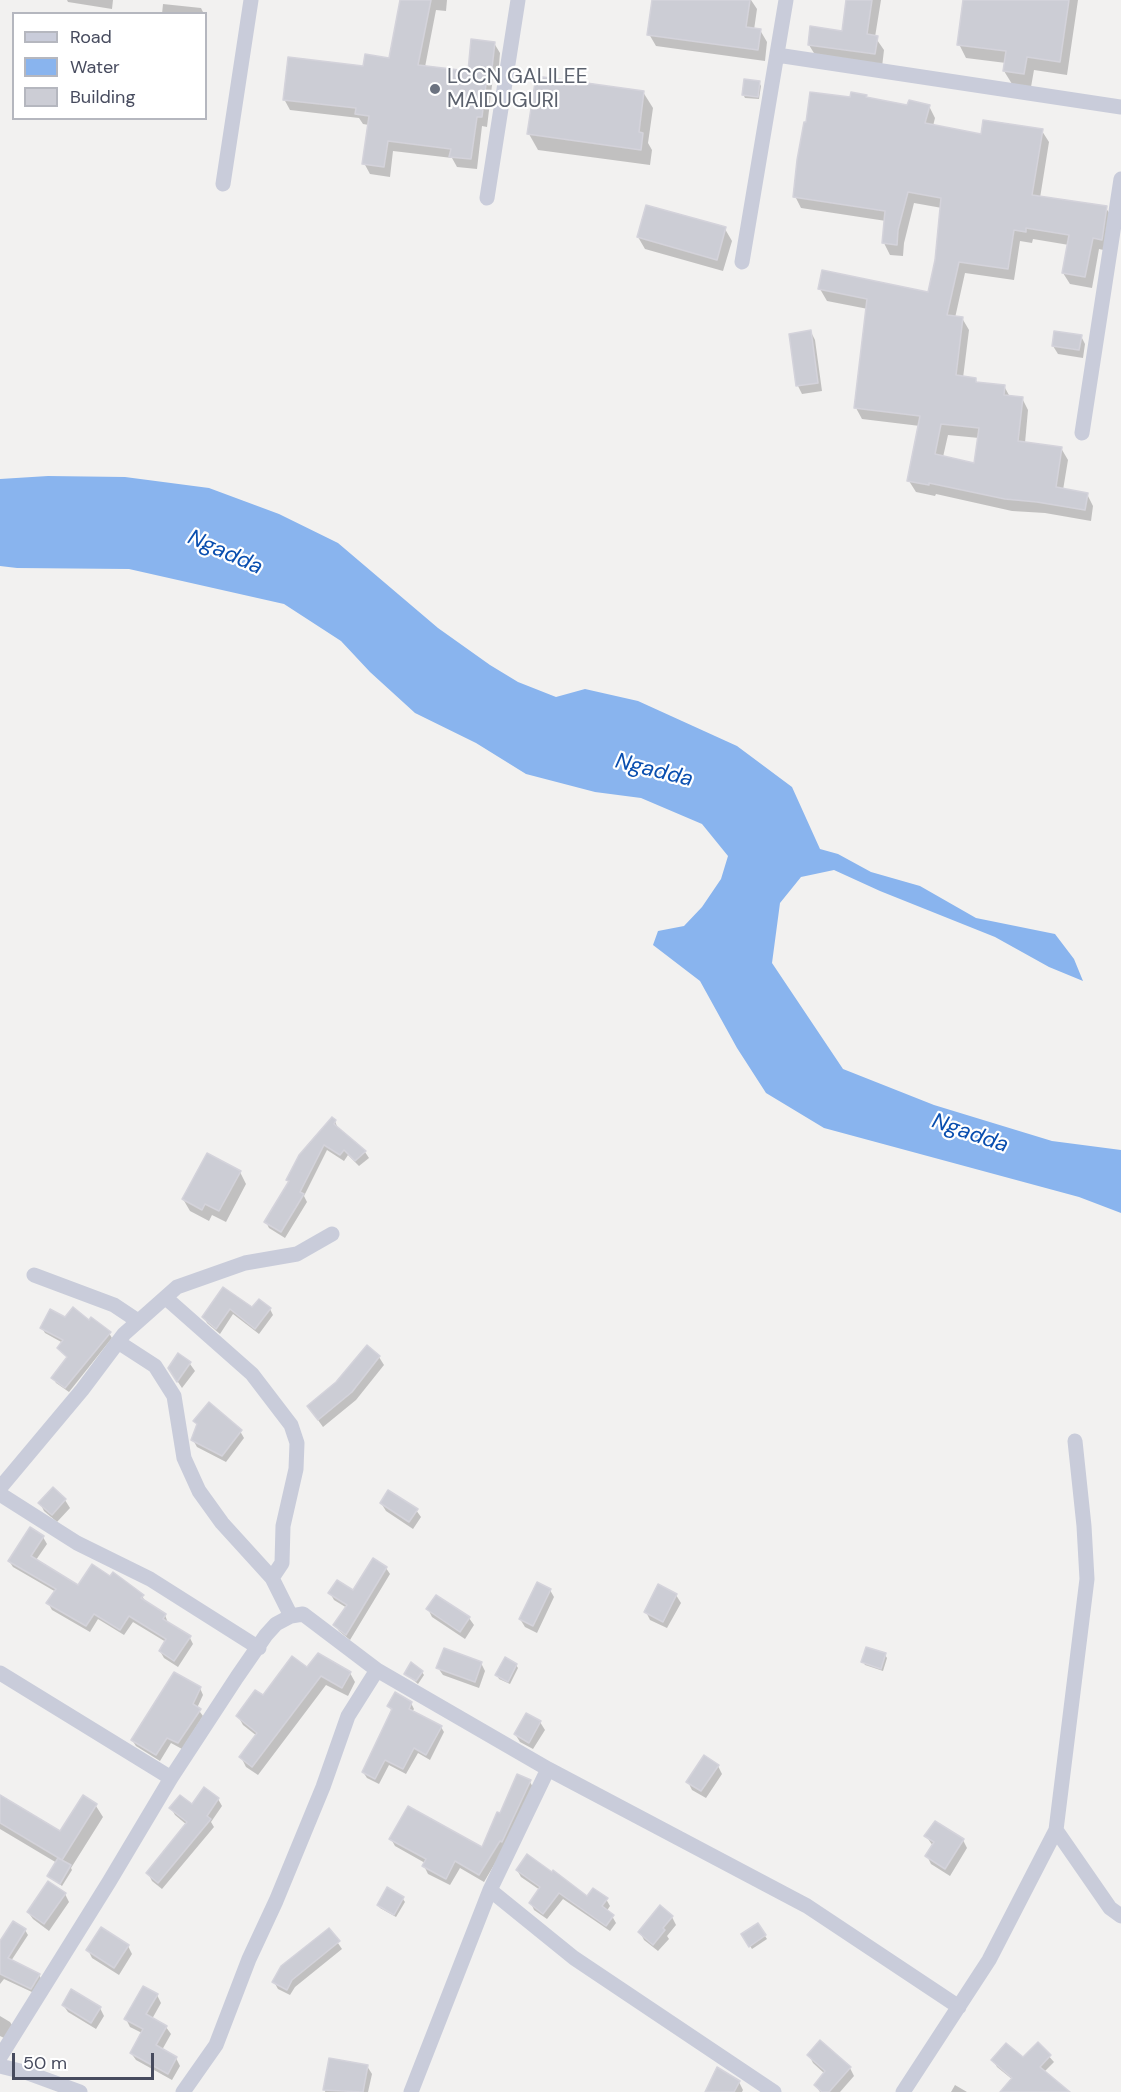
<!DOCTYPE html>
<html>
<head>
<meta charset="utf-8">
<style>
  body { margin:0 }
  #map { position:relative; width:1121px; height:2092px; overflow:hidden; background:#f2f1f0; font-family:"DM Sans",sans-serif }
  canvas { display:block }
  .legend { position:absolute; left:12px; top:12px; width:195px; height:108px; box-sizing:border-box; background:#fff; border:2px solid #b5b7bf; margin:0; padding:8px 10px; list-style:none; font-size:18px; color:#474b5e }
  .legend li { display:flex; align-items:center; gap:12px; height:30px }
  .legend b { width:30px; border:2px solid #b5b7bf }
  .scale { position:absolute; left:12px; top:2053px; width:142px; height:27px; box-sizing:border-box; border:3px solid #474b5e; border-top:0; padding-left:8px; font-size:18px; line-height:21px; white-space:nowrap; color:#474b5e; -webkit-text-stroke:4px #fff; paint-order:stroke }
</style>
</head>
<body>
<div id="map">
<canvas width="1121" height="2092"></canvas>
<ul class="legend">
<li><b style="height:8px;background:#c9ccda"></b>Road</li>
<li><b style="height:16px;background:#89b4ee"></b>Water</li>
<li><b style="height:16px;background:#cccdd5"></b>Building</li>
</ul>
<div class="scale">50 m</div>
</div>
<script>
const c = document.querySelector('canvas').getContext('2d');
c.lineJoin = 'round';
function paint(path, color) {
  c.fillStyle = color;
  c.fill(path, 'evenodd');
}
function toPath(rows) {
  const path = new Path2D();
  for (const r of rows) {
    path.moveTo(r[0], r[1]);
    for (let i = 2; i < r.length; i += 2) path.lineTo(r[i], r[i + 1]);
  }
  return path;
}
function strokePath(path, color, width, dash) {
  c.strokeStyle = color;
  c.lineWidth = width;
  c.lineCap = dash ? 'butt' : 'round';
  c.setLineDash(dash || []);
  c.stroke(path);
}
function label(font, color, halo, rows, align = 'center') {
  c.font = font + ' "DM Sans",sans-serif';
  c.lineWidth = 4.5;
  c.setLineDash([]);
  c.textBaseline = 'middle';
  c.strokeStyle = halo;
  c.fillStyle = color;
  for (const [text, x, y, turn = 0] of rows) {
    c.save();
    c.translate(x, y);
    c.rotate((+turn || 0) * Math.PI / 180);
    c.textAlign = isNaN(turn) ? turn : align;
    if (halo) c.strokeText(text, 0, 0);
    c.fillText(text, 0, 0);
    c.restore();
  }
}
const water = toPath([
  [48,476,125,477,209,488,279,514,338,543,438,628,490,665,518,682,556,697,585,689,638,701,737,746,792,787,820,849,838,854,871,872,920,886,976,918,1055,934,1074,959,1083,981,1049,967,995,937,880,891,834,870,801,877,780,903,772,963,843,1069,934,1105,1052,1141,1121,1150,1121,1213,1079,1197,824,1128,766,1093,737,1048,700,981,653,945,658,931,684,926,702,907,721,879,728,856,702,824,641,798,595,792,526,774,476,743,415,713,370,672,341,641,284,604,129,569,17,568,0,566,0,479]
]);
const shadow = toPath([
  [67,0,113,0,112,9,68,2],
  [402,0,447,0,446,11,436,10,425,67,469,72,494,43,500,53,498,78,493,77,487,127,482,126,477,169,457,167,452,158,393,151,390,177,370,174,364,163,369,125,363,124,359,118,290,110,284,99,365,67,390,60],
  [654,0,751,0,757,9,754,30,760,30,767,42,765,61,656,46,649,34],
  [848,0,881,0,875,37,884,50,882,67,817,58,809,45,843,32],
  [964,0,1078,0,1067,75,1034,70,1031,87,1012,84,1004,71,1006,63,966,58,959,44],
  [163,4,201,8,204,14,162,14],
  [759,82,761,86,759,99,745,98,743,94],
  [643,92,653,108,648,143,652,150,650,165,538,150,529,134],
  [867,99,908,107,929,106,935,118,933,126,982,135,1042,131,1049,142,1040,198,1106,208,1113,219,1108,251,1099,249,1092,288,1070,284,1063,273,1069,245,1033,239,1032,243,1020,241,1014,280,965,273,955,318,962,318,969,330,963,378,975,379,978,384,1004,386,1010,397,1022,398,1028,410,1025,443,1061,448,1068,460,1063,490,1087,494,1093,506,1091,521,1045,513,1012,511,936,494,935,496,916,492,909,481,920,426,862,419,856,408,868,309,827,301,820,289,929,293,937,260,942,208,914,203,904,243,903,256,890,255,884,243,886,221,801,208,795,196],
  [948,435,979,438,975,465,943,457],
  [725,229,732,241,723,271,645,249,638,237],
  [811,332,815,340,822,391,802,394,798,386,791,335],
  [1081,336,1085,344,1083,358,1058,354,1053,346],
  [335,1121,338,1129,365,1152,369,1158,359,1166,348,1155,344,1161,327,1150,304,1196,307,1202,285,1238,269,1228,266,1222,290,1183,288,1180],
  [240,1172,246,1184,226,1222,212,1215,209,1221,190,1211,183,1199],
  [224,1289,252,1310,270,1309,273,1315,259,1334,233,1314,220,1334,207,1323,204,1317],
  [89,1322,109,1333,112,1338,69,1392,56,1383,53,1378,68,1358,59,1348,63,1343,45,1333,42,1328],
  [179,1355,190,1364,195,1371,182,1388,174,1376],
  [379,1357,384,1365,356,1400,323,1427,308,1406],
  [195,1421,240,1431,244,1438,226,1462,197,1447,193,1440,198,1426],
  [53,1489,65,1500,70,1508,57,1522,44,1511,40,1503],
  [381,1503,416,1510,421,1517,413,1529,386,1511],
  [43,1537,47,1544,36,1560,79,1587,142,1596,147,1604,165,1615,168,1623,190,1638,193,1644,178,1667,164,1658,160,1651,166,1642,133,1622,124,1635,98,1619,90,1632,52,1610,48,1603,56,1592,13,1567,9,1561],
  [386,1568,390,1574,350,1640,339,1631,335,1625,347,1608,334,1600,330,1593,353,1592],
  [550,1590,554,1597,537,1633,525,1627,520,1619],
  [676,1595,681,1603,667,1628,650,1620,646,1612],
  [428,1609,469,1618,474,1625,465,1639,432,1617],
  [885,1655,887,1658,883,1671,865,1665,863,1662],
  [481,1663,485,1671,479,1688,443,1675,438,1668],
  [516,1665,518,1668,510,1684,499,1679,497,1675],
  [307,1669,350,1673,355,1682,348,1696,326,1685,258,1775,246,1767,241,1757,257,1736,243,1725,238,1716],
  [422,1672,424,1675,418,1684,406,1674],
  [200,1688,203,1695,197,1708,203,1716,182,1749,171,1743,160,1761,136,1746,132,1740],
  [411,1703,414,1709,412,1712,441,1727,444,1732,430,1760,418,1753,406,1774,389,1765,379,1784,367,1778,363,1772,392,1712,389,1706],
  [527,1715,540,1722,545,1730,533,1749,520,1742,515,1734],
  [718,1766,722,1774,706,1798,692,1790,688,1782],
  [530,1782,534,1789,504,1848,484,1882,460,1868,450,1885,428,1874,424,1866,425,1863,395,1846,391,1839,483,1850,501,1815],
  [204,1790,218,1799,222,1806,211,1822,214,1827,162,1889,152,1881,148,1873,187,1825,175,1815,171,1808,193,1806],
  [0,1797,61,1833,83,1797,96,1806,103,1817,71,1868,72,1870,62,1886,49,1876,57,1863,0,1829],
  [926,1836,963,1840,967,1848,950,1876,931,1864,927,1856,933,1846],
  [517,1870,588,1898,606,1899,610,1906,606,1912,612,1916,616,1923,610,1931,563,1899,547,1919,534,1910,531,1903,540,1890,521,1877],
  [65,1894,69,1902,49,1931,33,1919,28,1912],
  [403,1899,405,1902,396,1917,380,1908,378,1905],
  [661,1908,672,1917,676,1925,667,1936,669,1939,658,1951,644,1940,640,1932],
  [758,1925,767,1939,752,1949,743,1935],
  [25,1930,28,1935,11,1961,39,1975,42,1980,34,1993,4,1979,0,1984,0,1947],
  [329,1930,342,1949,295,1987,290,1995,278,1989,274,1982],
  [128,1946,132,1954,119,1975,92,1958,88,1950],
  [157,1995,161,2003,152,2019,166,2027,171,2034,162,2050,176,2058,180,2066,172,2080,136,2060,131,2053,142,2033,130,2027,126,2019],
  [63,2005,100,2008,104,2016,96,2029,68,2012],
  [0,2016,10,2022,12,2025,4,2038,0,2036],
  [1038,2044,1054,2062,1044,2072,1066,2092,1002,2092,1013,2080,997,2067,993,2060,1023,2059],
  [809,2055,850,2068,854,2076,840,2092,820,2092,815,2085,825,2074,813,2063],
  [330,2060,367,2066,372,2074,368,2092,325,2092],
  [739,2082,743,2090,742,2092,707,2092],
  [955,2085,967,2092,951,2092]
]);
const building = toPath([
  [400,0,431,0,418,65,468,71,471,39,495,42,492,68,488,67,482,117,477,117,471,159,449,157,451,149,388,141,384,167,362,164,369,116,355,114,356,108,283,100,288,57,363,66,365,54,389,58,400,0],
  [652,0,750,0,746,27,761,29,758,50,647,35,652,0],
  [846,0,872,0,867,34,878,36,875,54,808,45,810,26,842,31,846,0],
  [963,0,1069,0,1060,62,1027,57,1024,74,1003,71,1006,51,957,45,963,0],
  [536,76,644,91,639,132,643,133,641,150,527,134,536,76],
  [744,79,760,81,758,97,742,95,744,79],
  [810,92,850,97,851,92,867,95,866,97,907,105,909,100,930,105,925,123,981,134,983,120,1043,129,1032,195,1107,206,1102,240,1093,238,1085,277,1062,273,1069,235,1026,228,1026,232,1014,230,1008,269,959,262,947,315,963,317,956,375,976,378,976,382,1005,385,1004,395,1023,397,1018,441,1062,447,1056,487,1088,493,1085,510,1037,502,1005,499,929,483,929,485,907,481,920,416,854,408,867,299,818,289,822,270,928,292,935,260,941,198,908,192,898,230,897,245,882,243,885,211,793,197,797,160,804,122,806,122,810,92],
  [941,424,979,428,974,463,935,454,941,424],
  [646,205,726,227,717,260,637,237,646,205],
  [811,330,818,383,796,386,789,334,811,330],
  [1054,331,1082,335,1079,350,1052,346,1054,331],
  [332,1117,336,1120,334,1124,366,1151,355,1161,344,1150,340,1155,324,1145,300,1192,304,1194,281,1232,264,1222,289,1181,286,1180,299,1155,332,1117],
  [207,1153,241,1171,219,1211,205,1204,202,1210,182,1199,207,1153],
  [223,1287,252,1307,259,1299,271,1308,255,1329,230,1309,216,1329,202,1317,223,1287],
  [73,1307,89,1320,91,1317,111,1332,65,1388,51,1378,67,1357,57,1348,63,1340,40,1328,50,1309,65,1317,73,1307],
  [367,1345,380,1356,352,1392,318,1420,307,1406,336,1382,367,1345],
  [178,1353,191,1362,177,1382,168,1368,178,1353],
  [209,1402,242,1430,222,1456,191,1440,197,1424,193,1421,209,1402],
  [53,1487,66,1499,52,1515,38,1503,53,1487],
  [388,1490,418,1509,409,1522,380,1503,388,1490],
  [30,1527,44,1536,31,1556,78,1585,92,1564,110,1576,113,1572,144,1595,141,1598,166,1614,163,1619,191,1636,174,1661,159,1651,166,1639,129,1616,120,1630,94,1614,86,1626,46,1603,56,1589,8,1561,30,1527],
  [373,1558,387,1567,346,1635,333,1625,347,1605,328,1593,337,1580,353,1590,373,1558],
  [537,1582,551,1589,533,1626,519,1619,537,1582],
  [658,1584,677,1594,663,1622,644,1612,658,1584],
  [436,1595,470,1617,460,1632,426,1609,436,1595],
  [866,1647,886,1653,881,1669,861,1662,866,1647],
  [444,1648,482,1662,475,1682,436,1668,444,1648],
  [318,1653,351,1672,342,1688,321,1676,252,1767,239,1757,257,1733,236,1716,255,1690,263,1695,292,1656,307,1667,318,1653],
  [505,1657,517,1664,508,1682,495,1675,505,1657],
  [411,1662,423,1671,416,1681,404,1674,411,1662],
  [174,1672,201,1687,193,1704,201,1709,178,1743,167,1738,156,1755,131,1740,174,1672],
  [395,1692,412,1702,409,1709,442,1726,426,1755,414,1748,403,1769,385,1760,375,1779,362,1772,392,1709,387,1706,395,1692],
  [526,1713,541,1721,529,1743,514,1734,526,1713],
  [704,1755,719,1765,701,1791,686,1782,704,1755],
  [517,1774,531,1780,502,1842,500,1841,479,1875,455,1861,446,1879,422,1866,426,1859,389,1839,408,1806,482,1847,497,1812,500,1813,517,1774],
  [204,1787,219,1798,207,1816,211,1819,158,1883,146,1873,187,1822,169,1808,180,1795,192,1804,204,1787],
  [0,1795,60,1831,83,1795,97,1804,62,1860,0,1823,0,1795],
  [935,1821,964,1839,945,1869,925,1856,934,1842,924,1836,935,1821],
  [527,1854,552,1872,553,1870,587,1896,593,1888,608,1898,602,1906,614,1915,606,1926,559,1893,543,1914,529,1903,540,1887,516,1870,527,1854],
  [58,1858,71,1865,60,1884,47,1876,58,1858],
  [48,1881,66,1893,44,1924,27,1912,48,1881],
  [387,1887,404,1897,394,1915,377,1905,387,1887],
  [660,1905,673,1916,663,1928,665,1930,653,1945,638,1932,660,1905],
  [13,1921,26,1929,8,1958,40,1974,31,1989,0,1974,0,1941,13,1921],
  [758,1923,766,1935,749,1947,741,1934,758,1923],
  [101,1927,129,1945,114,1968,86,1950,101,1927],
  [329,1928,340,1941,292,1980,287,1990,272,1982,281,1966,329,1928],
  [143,1986,158,1994,146,2014,167,2026,156,2045,177,2057,168,2074,130,2053,143,2029,124,2019,143,1986],
  [71,1989,101,2007,91,2023,62,2005,71,1989],
  [820,2040,851,2067,829,2092,822,2092,814,2085,825,2071,807,2055,820,2040],
  [1038,2042,1051,2055,1040,2067,1070,2092,1000,2092,1012,2078,991,2060,1006,2043,1023,2057,1038,2042],
  [329,2058,368,2065,363,2092,323,2090,329,2058],
  [717,2067,740,2081,734,2092,705,2092,717,2067]
]);
const minor = toPath([
  [777,55,1121,107],
  [223,184,251,0],
  [487,198,518,0],
  [742,262,786,0],
  [1082,433,1121,179],
  [34,1275,114,1305,138,1321],
  [166,1298,252,1374,291,1425,297,1443,296,1469,283,1526,282,1563,272,1578],
  [118,1342,155,1366,174,1396,184,1458,199,1491,222,1523,272,1578,291,1616],
  [1075,1441,1084,1526,1087,1579,1056,1830,1110,1908,1121,1916],
  [0,1488,82,1390,124,1334,177,1287,245,1263,297,1254,332,1234],
  [0,1494,77,1543,150,1579,259,1648],
  [0,1673,171,1778],
  [548,1769,807,1906,959,2007],
  [490,1890,574,1958,774,2092],
  [0,2057,109,1882,171,1778,237,1677,266,1635,276,1624,291,1616,303,1614,377,1670,548,1769,490,1890,411,2092],
  [0,2066,28,2073,80,2092],
  [183,2092,216,2045,249,1959,276,1901,323,1787,348,1716,377,1670],
  [903,2092,989,1960,1056,1830]
]);
const markers = [
  [435,89,6,"#6b7280"]
];
const worshipNames = [
  ["LCCN GALILEE",447,77],
  ["MAIDUGURI",447,101]
];
const waterNames = [
  ["Ngadda",225,553,24],
  ["Ngadda",654,771,14],
  ["Ngadda",970,1134,19]
];
paint(water, '#89b4ee');
paint(shadow, '#0003');
paint(building, '#cccdd5');
strokePath(building, '#d4d3db', 1.5);
strokePath(minor, '#c9ccda', 15);
for (const [x, y, r, color] of markers) {
  const dot = new Path2D();
  dot.arc(x, y, r, 0, 2 * Math.PI);
  c.fillStyle = color;
  c.fill(dot);
  strokePath(dot, '#fff', 2);
}
label('21px', '#5b616d', '#fff', worshipNames, 'left');
label('italic 22px', '#094eaf', '#fff', waterNames);
</script>
</body>
</html>
